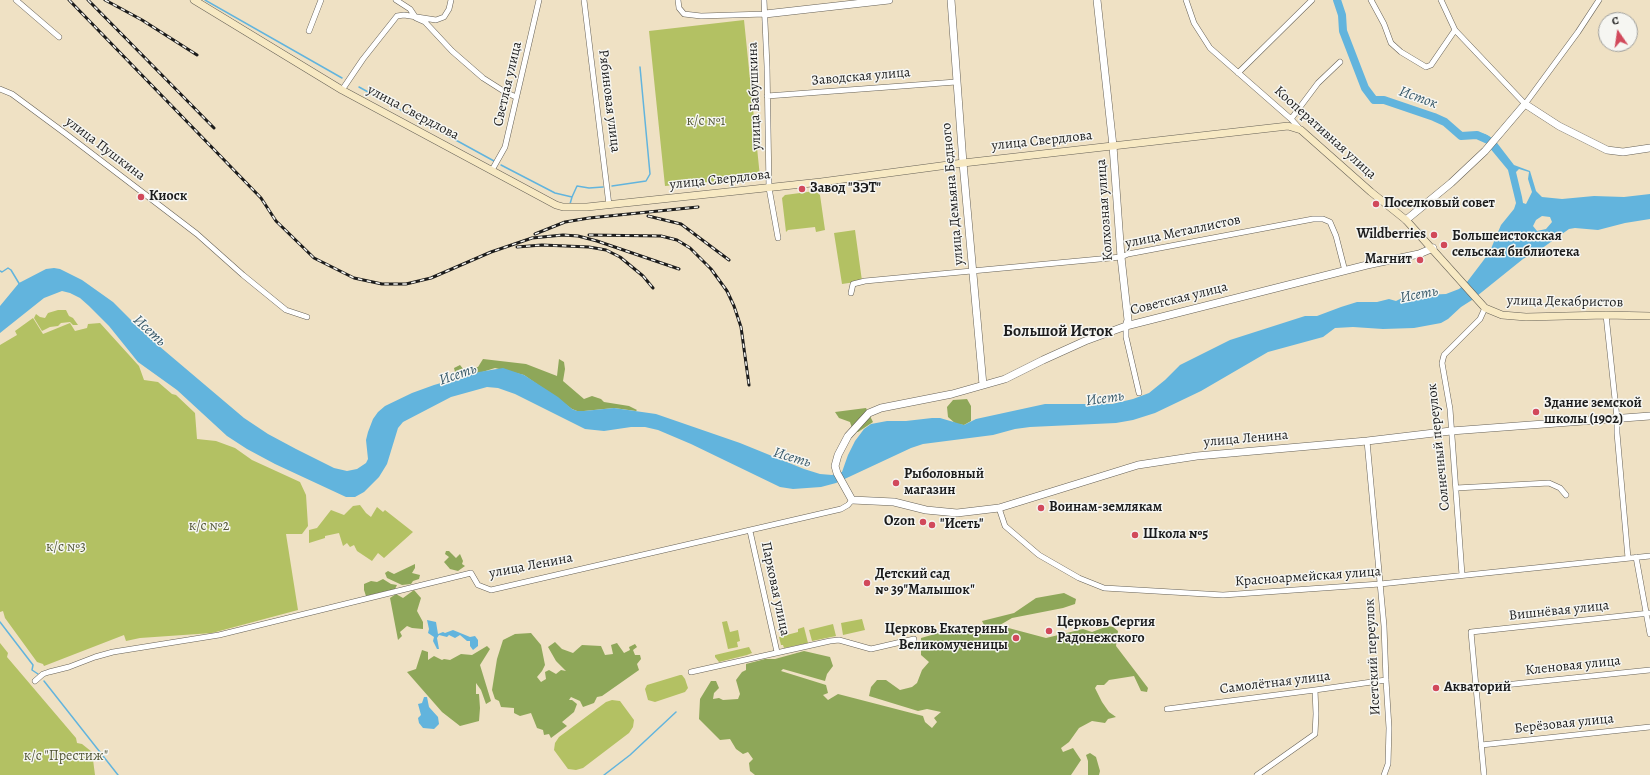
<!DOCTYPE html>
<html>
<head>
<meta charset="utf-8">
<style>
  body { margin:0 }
  #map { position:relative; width:1650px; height:775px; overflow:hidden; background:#efe1c4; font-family:Alegreya,serif }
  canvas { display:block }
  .north { position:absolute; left:1598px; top:12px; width:40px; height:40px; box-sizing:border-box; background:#f6f6f2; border:1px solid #9f9f9c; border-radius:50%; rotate:347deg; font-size:11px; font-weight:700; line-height:16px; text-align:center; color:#1c1c1c }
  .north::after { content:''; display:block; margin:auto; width:14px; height:18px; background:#d1495b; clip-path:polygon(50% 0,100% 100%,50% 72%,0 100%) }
</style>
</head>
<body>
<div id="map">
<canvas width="1650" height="775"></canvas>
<div class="north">С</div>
</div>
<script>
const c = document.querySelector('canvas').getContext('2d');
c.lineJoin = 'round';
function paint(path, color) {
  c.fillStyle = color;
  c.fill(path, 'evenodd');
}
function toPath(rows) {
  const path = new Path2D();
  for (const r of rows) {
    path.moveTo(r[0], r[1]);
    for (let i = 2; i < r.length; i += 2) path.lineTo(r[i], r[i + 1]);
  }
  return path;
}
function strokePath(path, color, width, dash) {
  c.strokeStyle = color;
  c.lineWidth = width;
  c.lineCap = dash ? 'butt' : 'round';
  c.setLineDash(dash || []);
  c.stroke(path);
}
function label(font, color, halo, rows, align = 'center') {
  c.font = font + ' Alegreya,serif';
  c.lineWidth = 3;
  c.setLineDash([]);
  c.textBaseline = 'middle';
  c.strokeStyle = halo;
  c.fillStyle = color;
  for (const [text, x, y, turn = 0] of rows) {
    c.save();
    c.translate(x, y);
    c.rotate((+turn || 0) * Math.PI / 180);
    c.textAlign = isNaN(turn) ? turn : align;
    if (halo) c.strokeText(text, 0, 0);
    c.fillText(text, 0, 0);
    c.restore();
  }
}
const green = toPath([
  [744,20,760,177,665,186,649,31],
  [815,191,820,195,825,230,816,232,815,227,788,230,786,232,782,198,785,195],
  [855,230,862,281,842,284,834,233],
  [58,310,66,310,69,316,73,318,78,325,73,325,70,322,61,323,58,326,50,327,42,331,34,318,36,314,40,317,45,318,48,313],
  [33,318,43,334,70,323,75,331,87,328,88,324,100,323,139,366,144,380,158,382,172,394,176,395,195,413,197,439,216,441,235,448,252,460,300,482,306,495,308,526,302,534,286,534,298,610,212,633,140,638,126,641,124,635,44,666,43,664,37,662,5,618,3,611,0,612,0,345,17,335,15,331],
  [360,505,366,513,371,517,377,507,383,512,385,510,413,532,384,558,378,553,372,561,357,551,354,545,350,547,347,543,343,546,339,533,325,536,325,538,309,543,309,530,317,528,331,510,344,515,353,506],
  [862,619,865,630,843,635,841,623],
  [727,621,730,632,738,630,740,641,737,642,738,647,728,649,722,622],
  [833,624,836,636,812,641,809,630],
  [804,627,808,643,784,648,783,645,781,645,779,637,798,632,798,629],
  [0,643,8,653,7,657,76,738,77,743,82,744,92,752,95,775,0,775],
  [749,647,752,653,747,655,719,662,715,657,715,655],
  [680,675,682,675,685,679,688,688,685,692,655,702,648,700,645,689,647,685],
  [612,700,620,701,634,720,633,727,629,733,583,768,576,770,568,769,554,750,555,743,559,737,606,702]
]);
const forest = toPath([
  [483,359,526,364,557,376,559,359,564,362,565,369,563,381,584,399,592,396,601,399,604,402,629,406,637,410,636,411,614,408,584,411,577,411,572,409,524,375,495,368,460,379,456,376,454,368,460,365,464,370,478,367],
  [967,399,971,406,971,421,964,425,956,424,948,417,947,407,953,400],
  [866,408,873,422,858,432,853,431,850,422,839,418,835,412],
  [446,551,449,551,456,558,460,554,463,561,462,564,465,566,458,571,450,569,444,562,449,557,445,554],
  [415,564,415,568,412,573,420,575,419,579,413,581,411,584,402,585,387,578,385,573,388,571,394,574],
  [383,579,391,584,397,585,395,589,366,596,364,590,364,584,371,581,377,582],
  [414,590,421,598,417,611,423,622,423,629,412,628,407,626,400,632,402,636,398,640,390,598,396,594,403,598],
  [1064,593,1076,599,1075,604,1063,608,1012,618,1000,625,984,625,982,621,1014,613,1036,598],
  [1001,626,1046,638,1083,629,1092,632,1108,626,1113,627,1118,631,1116,646,1148,688,1147,692,1141,691,1134,676,1109,680,1104,685,1097,685,1095,688,1102,702,1109,712,1116,717,1108,719,1105,723,1092,721,1079,728,1069,742,1061,748,1063,752,1073,748,1081,760,1071,775,755,775,750,771,749,763,753,759,748,752,743,754,736,749,730,739,720,740,699,719,700,699,711,681,716,681,719,688,714,693,713,699,719,698,723,700,738,699,740,694,736,680,742,672,746,670,746,664,765,659,775,659,804,651,830,657,833,666,827,674,825,681,783,669,781,671,826,685,828,693,823,695,828,700,838,694,923,716,925,722,932,728,937,722,934,718,941,712,927,709,918,711,869,696,871,687,877,680,886,680,900,690,912,687,917,683,922,670,929,662,921,655,921,638,942,632,970,631],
  [531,633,541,645,545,665,542,671,537,677,541,682,546,679,545,672,549,670,556,674,561,670,566,671,556,661,548,647,555,642,562,649,573,653,582,645,601,646,605,655,613,654,611,645,617,643,624,653,630,650,629,647,635,644,637,647,633,650,635,655,640,655,641,659,637,664,639,670,602,696,597,697,594,703,583,707,580,701,571,697,569,700,572,700,577,704,574,712,562,722,567,726,551,738,549,734,544,735,543,730,537,728,531,713,520,716,514,713,514,708,501,707,499,701,495,699,492,690,497,659,503,640,515,634],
  [487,646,490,649,480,665,491,701,486,704,481,690,476,683,476,694,479,694,480,708,479,721,460,726,442,712,407,672,416,669,422,650,428,652,428,660,434,656,442,660,444,659,450,660,461,654,472,655],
  [1090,753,1096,757,1100,771,1099,775,1088,775,1088,761,1086,755]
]);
const water = toPath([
  [1479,133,1485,134,1494,139,1514,165,1530,171,1536,191,1542,197,1562,199,1594,196,1624,197,1650,194,1650,219,1625,223,1598,230,1575,228,1569,229,1541,249,1523,259,1472,300,1461,307,1448,319,1441,323,1414,328,1383,329,1353,327,1335,328,1323,337,1268,352,1201,391,1155,413,1133,420,1116,423,1030,427,1015,429,993,435,923,444,911,448,836,483,821,487,793,489,780,487,691,444,658,430,645,427,631,427,604,431,585,429,515,394,498,388,487,387,451,397,403,422,398,428,387,464,379,477,364,492,355,497,346,497,275,464,247,449,227,436,177,390,138,362,109,326,89,306,80,298,70,293,62,291,44,298,0,333,0,306,19,283,46,269,54,268,60,269,82,280,113,302,146,335,244,418,268,434,296,449,334,468,347,471,357,469,366,463,368,459,366,440,368,432,373,419,378,412,385,406,412,393,434,385,479,372,503,368,524,375,558,397,572,409,577,411,584,411,614,408,656,414,740,443,804,469,820,474,832,475,842,472,848,455,855,441,864,429,871,424,887,421,906,421,932,418,940,418,964,425,976,419,1045,404,1112,404,1133,399,1149,393,1165,380,1180,365,1230,340,1305,316,1317,316,1341,307,1357,302,1377,302,1389,299,1396,301,1404,297,1413,300,1425,295,1446,294,1459,289,1467,282,1483,261,1490,251,1501,225,1514,209,1516,203,1508,170,1484,141,1479,137,1477,135],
  [1519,169,1529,172,1528,179,1532,192,1526,204,1523,203,1522,197,1516,172],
  [1542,216,1550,217,1552,222,1546,229,1537,231,1533,226,1536,220],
  [427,620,436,622,438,634,443,632,445,633,453,630,470,637,475,636,478,640,478,646,473,650,470,646,470,641,467,641,460,635,455,638,449,635,447,637,439,635,437,638,439,649,437,649,433,641,434,637,428,633,429,629],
  [424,697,427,697,429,707,438,717,439,724,434,729,423,728,419,723,418,718,421,715,418,704,422,703]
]);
const stream = toPath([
  [205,0,342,78],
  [359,87,494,161],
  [501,165,555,193,572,197,570,204],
  [612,186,646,181,650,174,640,67],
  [572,197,577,186,589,188,603,187],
  [0,271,2,272,8,268,11,270,20,285],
  [0,622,33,665,32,670,38,674],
  [44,681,118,775],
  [604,775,630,755,676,712]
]);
const river = toPath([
  [1337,0,1342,15,1343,31,1365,88,1374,100,1384,100,1434,117,1445,122,1461,136,1477,135,1486,139]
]);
const minor = toPath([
  [16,0,59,37],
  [396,0,410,9,416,18,425,22,452,51,483,78,505,92,516,97],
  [584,0,609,205],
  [678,0,679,8,684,14,701,16,765,14],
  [764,0,767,66,769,188,778,238],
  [1186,0,1194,23,1210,48,1291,119,1301,130],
  [1371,0,1384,24,1391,43,1401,52,1426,67,1431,65,1455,30],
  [1441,0,1455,30,1525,104,1578,32,1599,0],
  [309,31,321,0],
  [1238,73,1312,0],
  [0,89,12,94,66,134,197,234,243,275,286,310,307,317],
  [342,90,363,59,397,16,404,15,436,20,444,17,449,9,451,0],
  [767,96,956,82],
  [1291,119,1318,83,1340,62],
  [492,170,505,147,539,0],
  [851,293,853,284,865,281,1121,257,1128,254,1313,219,1323,219,1330,222,1336,236,1345,271],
  [1606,315,1617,418,1617,433,1628,558],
  [1126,326,1126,337,1139,393],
  [1367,441,1384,626,1386,680,1389,728,1388,764,1384,775],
  [1456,488,1549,483,1560,488,1566,495],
  [999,508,1005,526,1039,555,1079,578,1104,588,1223,595,1380,584,1650,556],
  [750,531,777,652],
  [1636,557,1650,634],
  [1462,575,1450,409,1442,363,1444,355,1480,319,1485,308],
  [691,672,830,641,839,640,871,649,914,639],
  [35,681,43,674,49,672,69,667,95,657,113,652,219,635,471,573,478,585,491,590,841,509,848,505,852,500],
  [1475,688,1650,670],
  [1167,709,1315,690,1386,680],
  [1481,745,1650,727],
  [1257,775,1315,734,1316,714,1315,690],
  [1484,775,1471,632,1650,613]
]);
const tertiary = toPath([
  [951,0,963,163,983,385],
  [1097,0,1113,146,1121,257,1128,320,1126,326],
  [765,14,889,0],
  [1406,220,1451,183,1485,151,1525,104,1559,126,1607,150,1623,152,1650,148],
  [1433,248,1419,254,1367,265,1126,326,1085,341,1043,360,1005,379,952,394,881,408,869,413,848,436,838,455,835,466,837,473,852,500,894,502,926,510,957,513,999,508,1138,465,1197,456,1367,441,1451,431,1650,416]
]);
const secondary = toPath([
  [194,0,342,90,556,205,563,207,587,207,821,182,963,163,1288,126,1301,130,1371,192,1406,220,1485,308,1502,315,1526,317,1606,315,1650,316]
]);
const rail = toPath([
  [69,0,261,198,276,221,314,258,354,278,382,284,406,284,431,278,491,252,532,238,563,235,578,236,597,241,679,269],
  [88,0,214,128],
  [105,0,142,20,197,55],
  [648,216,681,224,729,260],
  [535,234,565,222,589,218,698,207],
  [589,235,661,236,677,240,690,248,711,269,727,291,734,306,741,327,749,385],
  [517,247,542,245,589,247,606,250,620,257,643,276,653,288]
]);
const markers = [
  [802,189,4,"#d1495b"],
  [141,197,4,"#d1495b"],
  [1376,204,4,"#d1495b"],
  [1434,235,4,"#d1495b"],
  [1444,245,4,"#d1495b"],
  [1420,260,4,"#d1495b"],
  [1536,412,4,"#d1495b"],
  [896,483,4,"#d1495b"],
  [1041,508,4,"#d1495b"],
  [923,522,4,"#d1495b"],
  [932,525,4,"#d1495b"],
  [1135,535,4,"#d1495b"],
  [867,583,4,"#d1495b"],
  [1049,631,4,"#d1495b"],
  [1016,638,4,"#d1495b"],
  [1436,688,4,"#d1495b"]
];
const streetNames = [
  ["Заводская улица",861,77,-5],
  ["Светлая улица",508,84,-77],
  ["улица Бабушкина",755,96,-92],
  ["Рябиновая улица",609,101,83],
  ["улица Свердлова",413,113,28],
  ["Кооперативная улица",1325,133,42],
  ["улица Свердлова",1042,141,-6],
  ["улица Пушкина",105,149,37],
  ["улица Свердлова",720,180,-6],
  ["улица Демьяна Бедного",953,194,-95],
  ["Колхозная улица",1105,210,-94],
  ["улица Металлистов",1183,232,-12],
  ["Советская улица",1179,299,-14],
  ["улица Декабристов",1565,302,1],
  ["улица Ленина",1246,439,-5],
  ["Солнечный переулок",1439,447,-96],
  ["улица Ленина",531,566,-11],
  ["Красноармейская улица",1308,577,-4],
  ["Парковая улица",775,589,78],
  ["Вишнёвая улица",1559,611,-6],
  ["Исетский переулок",1373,657,-93],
  ["Кленовая улица",1573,666,-6],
  ["Самолётная улица",1275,683,-7],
  ["Берёзовая улица",1564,724,-6]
];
const parkNames = [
  ["к/с №1",706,122],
  ["к/с №2",209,527],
  ["к/с №3",66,548],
  ["к/с \"Престиж\"",66,757]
];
const poiNames = [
  ["Завод \"ЗЭТ\"",810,189],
  ["Киоск",149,197],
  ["Поселковый совет",1384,204],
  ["Wildberries",1426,235,"right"],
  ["Большеистокская",1452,237],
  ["сельская библиотека",1452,253],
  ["Магнит",1412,260,"right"],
  ["Здание земской",1544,404],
  ["школы (1902)",1544,420],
  ["Рыболовный",904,475],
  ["магазин",904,491],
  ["Воинам-землякам",1049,508],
  ["Ozon",915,522,"right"],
  ["\"Исеть\"",940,525],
  ["Школа №5",1143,535],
  ["Детский сад",875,575],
  ["№ 39\"Малышок\"",875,591],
  ["Церковь Сергия",1057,623],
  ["Радонежского",1057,639],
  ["Церковь Екатерины",1008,630,"right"],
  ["Великомученицы",1008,646,"right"],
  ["Акваторий",1444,688]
];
const waterNames = [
  ["Исток",1418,98,20],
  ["Исеть",1419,295,-11],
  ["Исеть",149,331,43],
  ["Исеть",458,375,-19],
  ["Исеть",1105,399,-8],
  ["Исеть",792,458,17]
];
const quarterNames = [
  ["Большой Исток",1058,332]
];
paint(green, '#b3c163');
paint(forest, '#8ea759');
paint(water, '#62b4dd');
strokePath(stream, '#62b4dd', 1.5);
strokePath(river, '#62b4dd', 8);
strokePath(minor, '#666157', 6);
strokePath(tertiary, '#666157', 8);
strokePath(secondary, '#666157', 8);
strokePath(minor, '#fff', 5);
strokePath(tertiary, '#fff', 7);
strokePath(secondary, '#f7e9c3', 7);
strokePath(rail, '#1c1c1c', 3);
strokePath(rail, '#f6f6f2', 1.5, [4.5]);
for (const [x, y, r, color] of markers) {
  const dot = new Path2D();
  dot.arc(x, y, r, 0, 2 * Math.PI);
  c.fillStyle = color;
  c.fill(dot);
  strokePath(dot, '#f6f6f2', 1.5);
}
label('14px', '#1c1c1c', '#f6f6f2', streetNames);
label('14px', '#515635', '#f6f6f2', parkNames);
label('bold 14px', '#1c1c1c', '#f6f6f2', poiNames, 'left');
label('italic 15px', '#385969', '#f6f6f2', waterNames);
label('bold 16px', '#1c1c1c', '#f6f6f2', quarterNames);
</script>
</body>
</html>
